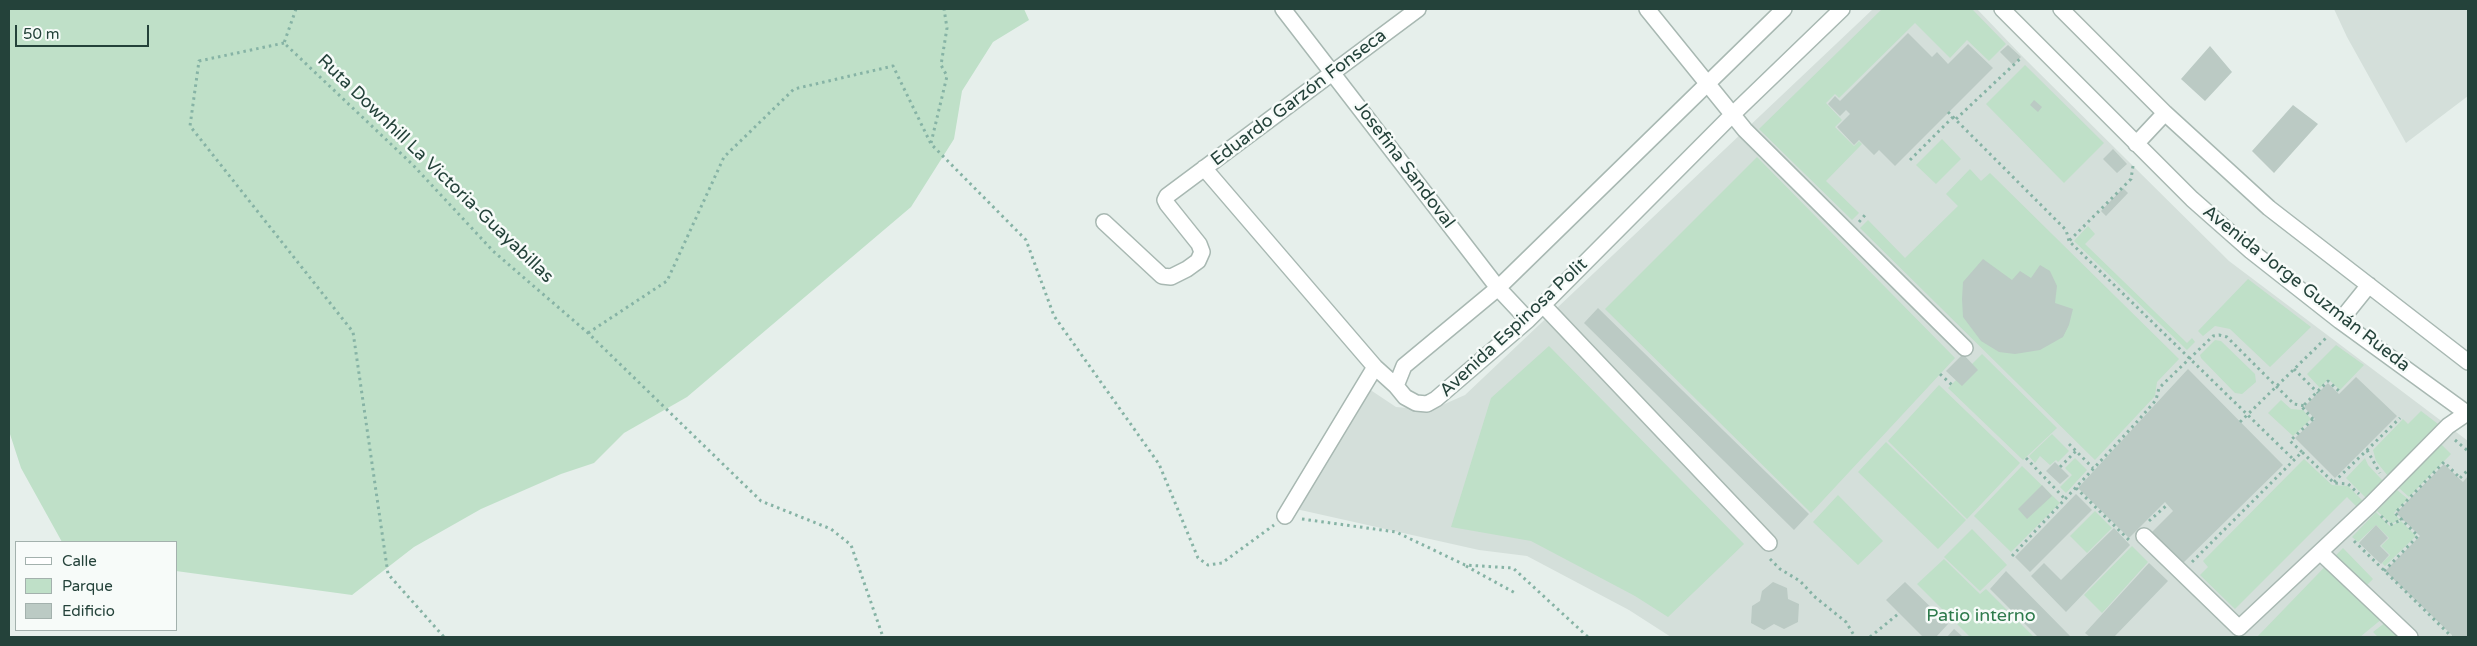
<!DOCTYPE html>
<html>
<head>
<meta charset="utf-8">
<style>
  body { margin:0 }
  #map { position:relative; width:2477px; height:646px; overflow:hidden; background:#e6efeb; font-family:"Varela Round",sans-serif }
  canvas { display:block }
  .frame { position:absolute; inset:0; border:10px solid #24423a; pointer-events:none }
  .legend { position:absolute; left:15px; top:541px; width:162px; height:90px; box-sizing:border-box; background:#f7fbf9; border:1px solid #a3b1ad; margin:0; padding:6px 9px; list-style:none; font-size:15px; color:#24423a }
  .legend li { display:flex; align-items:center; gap:10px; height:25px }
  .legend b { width:25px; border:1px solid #a3b1ad }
  .scale { position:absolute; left:15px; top:25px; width:134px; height:22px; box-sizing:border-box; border:2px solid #24423a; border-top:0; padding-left:6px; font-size:15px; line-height:18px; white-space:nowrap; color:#24423a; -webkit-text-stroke:4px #f7fbf9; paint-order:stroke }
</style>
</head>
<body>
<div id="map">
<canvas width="2477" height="646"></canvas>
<div class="frame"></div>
<ul class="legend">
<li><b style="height:6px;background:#fff"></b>Calle</li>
<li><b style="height:14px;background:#bfe0c8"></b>Parque</li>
<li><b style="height:14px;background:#bbcac4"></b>Edificio</li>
</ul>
<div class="scale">50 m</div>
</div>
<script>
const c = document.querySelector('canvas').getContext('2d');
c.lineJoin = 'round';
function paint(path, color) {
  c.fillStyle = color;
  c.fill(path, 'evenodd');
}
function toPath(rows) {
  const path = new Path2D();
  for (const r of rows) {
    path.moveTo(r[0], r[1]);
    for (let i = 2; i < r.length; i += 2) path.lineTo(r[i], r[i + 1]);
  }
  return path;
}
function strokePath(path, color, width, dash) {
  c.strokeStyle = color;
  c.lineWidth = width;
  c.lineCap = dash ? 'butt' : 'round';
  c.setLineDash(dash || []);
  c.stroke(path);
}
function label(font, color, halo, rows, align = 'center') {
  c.font = font + ' "Varela Round",sans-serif';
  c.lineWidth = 5;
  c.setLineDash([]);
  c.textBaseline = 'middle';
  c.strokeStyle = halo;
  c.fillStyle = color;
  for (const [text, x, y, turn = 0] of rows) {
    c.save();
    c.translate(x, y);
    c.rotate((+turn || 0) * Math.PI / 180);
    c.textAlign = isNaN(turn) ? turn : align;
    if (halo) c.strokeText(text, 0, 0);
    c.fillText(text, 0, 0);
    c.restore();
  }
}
const built = toPath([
  [1873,9,1977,9,2024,58,2229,261,2468,441,2468,637,1671,637,1629,610,1527,556,1479,550,1296,509,1366,387,1396,407,1431,410,1465,395],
  [2334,9,2468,9,2468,96,2406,143,2347,37]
]);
const green = toPath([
  [9,9,1024,9,1029,20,993,42,962,91,954,139,911,207,687,397,624,433,594,463,561,474,481,509,414,547,352,595,176,571,176,542,62,542,21,468,9,431],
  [1882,9,1972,9,2006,44,1989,61,1967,40,1950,58,1915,23,1839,98,1835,94,1826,103,1842,120,1835,127,1854,146,1859,141,1862,144,1826,181,1859,213,1852,220,1759,129],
  [2025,65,2104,143,2064,183,1986,104],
  [1942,139,1961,159,1936,184,1916,165],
  [1757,157,1955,358,1811,513,1605,309],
  [1970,169,1981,181,1990,173,2179,359,2157,382,2155,396,2095,460,1860,228,1868,220,1905,258,1958,206,1946,194],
  [2088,226,2095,234,2085,244,2187,343,2192,338,2195,342,2187,350,2074,241],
  [2248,279,2311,327,2270,367,2230,329,2215,326,2203,336,2198,331],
  [2215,340,2221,341,2255,374,2256,382,2242,394,2235,393,2201,358,2200,355],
  [2336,345,2364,365,2340,390,2328,379,2320,388,2307,374],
  [1549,346,1744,544,1668,617,1635,596,1531,541,1451,527,1491,398],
  [1982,354,2057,428,2023,460,1948,388],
  [1939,385,2020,463,1967,519,1888,441],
  [2281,400,2291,409,2303,410,2311,419,2293,436,2268,413],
  [2421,411,2438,424,2388,476,2376,461,2373,450,2403,419,2408,424],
  [2052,434,2069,451,2058,462,2056,460,2050,465,2040,456,2035,463,2029,456],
  [1886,442,1966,520,1938,549,1858,472],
  [2441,444,2451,454,2409,497,2399,488],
  [2075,458,2087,470,2066,493,2060,487,2072,475,2065,468],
  [2365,458,2368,465,2383,481,2366,498,2346,478],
  [2304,459,2332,485,2348,486,2363,501,2357,507,2347,497,2235,609,2200,575,2208,567,2203,561],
  [2022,466,2060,503,2011,552,1974,516],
  [2397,490,2408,499,2394,513,2400,520,2391,524,2377,511],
  [1838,495,1883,541,1858,565,1813,522],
  [2095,511,2112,528,2087,553,2070,536],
  [2376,512,2390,526,2401,521,2416,536,2385,566,2382,563,2390,555,2381,546,2389,538,2376,525,2358,542,2352,537],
  [1972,529,2007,565,1980,591,1944,557],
  [2132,546,2148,562,2102,613,2084,595],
  [2343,548,2373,579,2359,593,2383,618,2360,637,2257,637],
  [1944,559,1980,594,1986,589,2034,637,1970,637,1917,584],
  [2386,622,2402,637,2378,637,2373,632]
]);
const building = toPath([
  [1908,33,1932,57,1937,52,1948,64,1968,44,1993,68,1895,166,1879,150,1874,155,1859,140,1854,145,1837,127,1850,114,1846,110,1840,116,1828,104,1835,96,1840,101],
  [2008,45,2021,57,2013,65,2000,52],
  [2210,46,2232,72,2205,101,2181,79],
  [2034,100,2042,107,2038,112,2030,105],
  [2293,105,2318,124,2274,173,2252,151],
  [2113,149,2127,164,2117,173,2103,159],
  [2123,188,2128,193,2106,216,2101,211],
  [1983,259,2012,280,2020,271,2031,278,2040,265,2050,271,2057,286,2055,303,2073,309,2069,325,2063,337,2040,350,2015,354,1999,352,1981,341,1963,317,1962,299,1963,282],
  [1598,308,1809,514,1794,530,1584,323],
  [1963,354,1978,370,1962,386,1946,371],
  [2188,369,2283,465,2182,564,2150,534,2173,511,2165,502,2129,538,2078,488],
  [2356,377,2397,416,2335,478,2295,438,2315,419,2304,407,2328,383,2339,394],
  [2055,462,2069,476,2060,484,2046,471],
  [2444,464,2463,482,2468,476,2468,637,2454,637,2385,571,2420,536,2396,513],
  [2042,485,2052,496,2027,519,2018,509],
  [2076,494,2092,510,2030,572,2015,557],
  [2376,525,2388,538,2380,546,2389,555,2381,564,2359,543],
  [2114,528,2130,545,2066,612,2031,576,2044,563,2061,580],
  [2149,563,2168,581,2114,637,2090,637,2085,633],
  [2006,571,2071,637,2038,637,1990,589],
  [1773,582,1787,588,1788,599,1799,604,1798,622,1784,629,1774,624,1764,630,1751,623,1752,606,1760,601,1762,591],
  [1905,582,1948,624,1936,637,1923,637,1886,600],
  [1954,629,1963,637,1947,637]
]);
const path = toPath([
  [296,9,284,43,413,165,493,251,588,333,761,501,831,529,851,545,883,637],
  [284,43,199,61,190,126,353,332,388,574,444,637],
  [1948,112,2066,230,2069,241],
  [1956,119,2022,57],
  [931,143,947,76,941,65,947,28,944,9],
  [1910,160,1953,117],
  [2133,166,2131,179,2069,241,2294,460],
  [1859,222,1865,215],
  [588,333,667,281,724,157,794,89,893,66,931,144,1026,240,1054,316,1159,464,1198,558,1208,565,1222,563,1274,525],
  [2294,369,2318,393],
  [1940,374,1952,385],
  [2313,419,2302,407,2328,381,2339,391,2338,393],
  [2240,422,2328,336],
  [2455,440,2468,451],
  [2069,444,2093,468],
  [2367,450,2380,473],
  [2302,452,2290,441,2314,418],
  [2026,458,2065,499],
  [2060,467,2076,451],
  [2460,478,2468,470],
  [2334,482,2400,418],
  [2076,488,2129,540],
  [2381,516,2390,525,2403,519],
  [1302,519,1396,532,1465,565,1513,568,1588,637],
  [2149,521,2167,505],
  [2354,541,2452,637],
  [2012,556,2135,424,2156,400,2159,388,2213,336,2219,335,2227,337,2294,404,2305,406],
  [1770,559,1780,569,1800,581,1815,597,1846,622,1855,637],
  [2192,562,2302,452,2334,483,2348,484,2359,494],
  [1466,566,1517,594],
  [2384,571,2418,536,2395,513,2444,462,2460,478],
  [1870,637,1898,614]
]);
const minor = toPath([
  [1283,9,1498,288,1528,320],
  [1647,9,1745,130,1965,348],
  [1784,9,1498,288,1404,366,1396,386,1405,397,1416,403,1427,404,1436,399,1528,320,1733,114,1842,9],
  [2002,9,2192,199,2251,251,2340,321,2468,414],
  [2061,9,2165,113,2269,208,2468,362],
  [2136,144,2165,113],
  [1204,168,1375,367,1396,386],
  [1104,222,1162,276,1171,277,1187,269,1198,261,1202,252,1199,244,1167,204,1165,200,1167,196,1418,9],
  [1543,305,1769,543],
  [2340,321,2369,285],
  [1285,516,1375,367],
  [2144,536,2239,628,2370,505,2448,426,2467,413],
  [2320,552,2410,637]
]);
const streetNames = [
  ["Eduardo Garzón Fonseca",1299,98,-37],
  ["Josefina Sandoval",1404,165,53],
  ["Ruta Downhill La Victoria-Guayabillas",435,169,44],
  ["Avenida Jorge Guzmán Rueda",2306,289,38],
  ["Avenida Espinosa Polit",1514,328,-43]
];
const parkNames = [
  ["Patio interno",1981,616]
];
paint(built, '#d4dfda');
paint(green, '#bfe0c8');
paint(building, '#bbcac4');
strokePath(minor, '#a8b8b2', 18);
strokePath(path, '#86b3a5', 3, [2.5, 4]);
strokePath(minor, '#fff', 15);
label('18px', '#24423a', '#f7fbf9', streetNames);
label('18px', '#2d7a4b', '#f7fbf9', parkNames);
</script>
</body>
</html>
